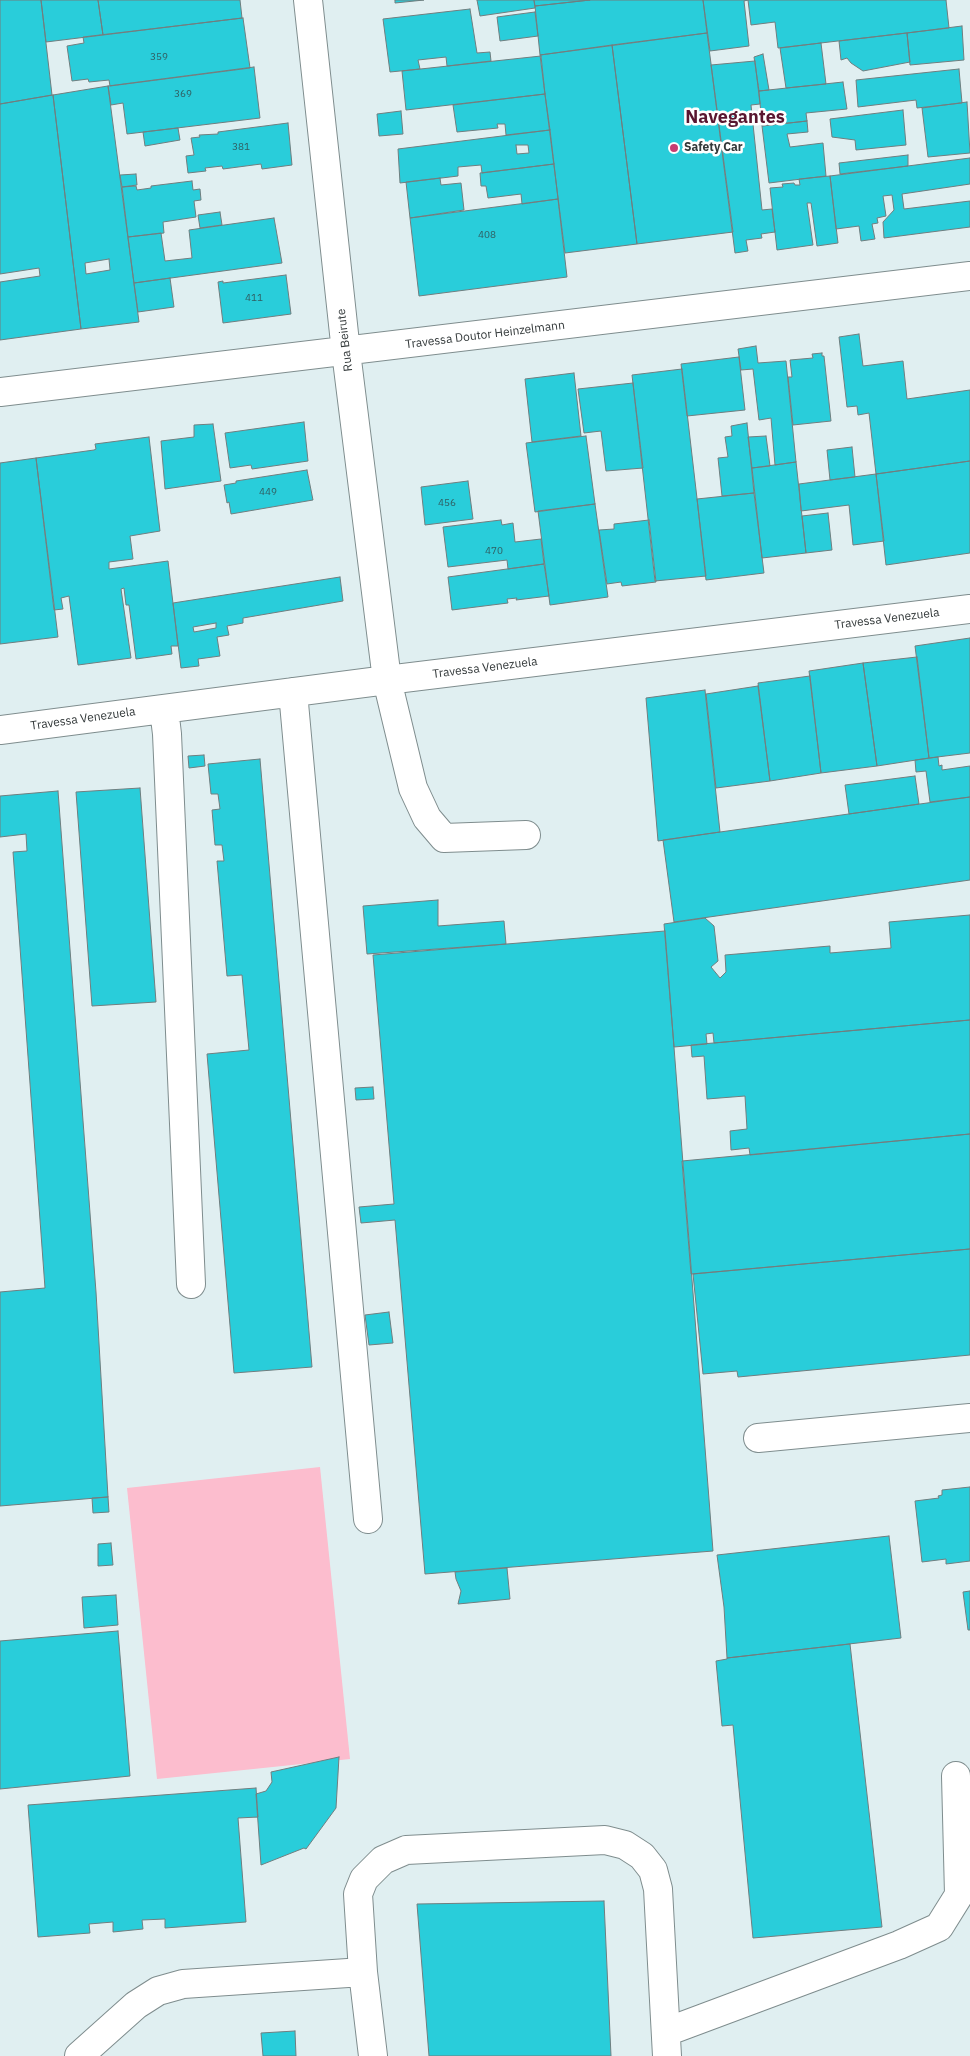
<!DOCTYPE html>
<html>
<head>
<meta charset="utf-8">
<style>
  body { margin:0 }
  canvas { display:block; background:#e0eff1 }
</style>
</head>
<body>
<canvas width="970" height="2056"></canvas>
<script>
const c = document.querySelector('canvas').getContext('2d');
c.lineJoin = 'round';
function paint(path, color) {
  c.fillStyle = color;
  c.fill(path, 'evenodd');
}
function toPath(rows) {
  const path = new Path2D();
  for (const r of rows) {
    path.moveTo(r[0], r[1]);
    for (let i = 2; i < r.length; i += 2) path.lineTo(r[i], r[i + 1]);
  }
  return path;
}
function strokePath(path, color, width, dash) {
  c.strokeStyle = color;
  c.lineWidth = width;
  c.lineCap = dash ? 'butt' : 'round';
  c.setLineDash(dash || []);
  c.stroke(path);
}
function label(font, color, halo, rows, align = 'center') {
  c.font = font + ' "IBM Plex Sans",sans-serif';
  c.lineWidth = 5;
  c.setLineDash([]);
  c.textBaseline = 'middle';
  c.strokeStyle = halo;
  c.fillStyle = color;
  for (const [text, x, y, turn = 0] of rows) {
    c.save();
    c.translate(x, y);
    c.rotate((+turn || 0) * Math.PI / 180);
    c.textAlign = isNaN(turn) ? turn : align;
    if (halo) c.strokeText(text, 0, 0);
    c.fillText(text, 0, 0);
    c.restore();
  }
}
const green = toPath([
  [320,1467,350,1759,157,1779,127,1488]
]);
const building = toPath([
  [0,0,41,0,52,95,0,104,0,0],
  [41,0,98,0,103,35,46,42,41,0],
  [98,0,240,0,242,18,103,35,98,0],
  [395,0,424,0,395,3,395,0],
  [477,0,534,0,535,8,480,16,477,0],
  [534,0,590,0,535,6,534,0],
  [590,0,703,0,707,33,540,55,535,6,590,0],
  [703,0,748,0,744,1,749,46,710,51,703,0],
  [946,0,949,28,778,48,775,22,751,25,748,0,946,0],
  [470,9,477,53,490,52,491,61,447,66,446,57,418,60,420,69,390,72,383,19,470,9],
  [535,12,538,36,500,41,497,17,535,12],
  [243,18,250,68,110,86,109,80,89,82,88,79,72,81,67,46,84,43,83,37,243,18],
  [962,26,964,60,910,65,907,33,962,26],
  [707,33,733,232,637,244,612,45,707,33],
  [907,33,910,62,863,71,851,63,847,58,841,60,839,41,907,33],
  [821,43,826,84,786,88,780,48,821,43],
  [612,45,637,244,565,253,540,55,612,45],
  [763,54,769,90,759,91,754,57,763,54],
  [541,56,545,94,406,110,402,71,541,56],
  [755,61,760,104,751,105,762,210,772,209,775,232,761,234,762,238,746,240,748,251,735,253,711,65,755,61],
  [254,67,260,118,127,134,123,103,111,105,108,86,254,67],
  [959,69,962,103,917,108,916,100,858,107,856,80,959,69],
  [843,82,847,109,806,113,807,121,762,126,759,91,843,82],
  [108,86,139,322,81,329,53,95,108,86],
  [109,259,110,270,86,274,85,263,109,259],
  [545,94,550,130,506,135,505,124,497,124,498,128,457,132,453,105,545,94],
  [53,95,81,329,0,340,0,282,40,276,39,268,0,274,0,104,53,95],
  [967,102,970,153,928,157,922,108,967,102],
  [903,110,906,145,856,150,855,140,832,137,830,119,903,110],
  [401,111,403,134,379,136,377,114,401,111],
  [807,121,808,132,787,134,790,147,823,143,826,176,769,183,762,126,807,121],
  [288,123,292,165,262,169,261,164,223,169,222,166,205,168,206,171,188,173,186,156,194,155,191,138,200,137,199,135,218,134,218,132,288,123],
  [178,128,180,140,145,146,143,132,178,128],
  [550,130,554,164,482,173,481,165,458,167,458,176,400,183,398,149,550,130],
  [516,145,528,145,529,153,517,154,516,145],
  [908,155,908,166,840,174,839,163,908,155],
  [970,158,970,184,902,194,904,209,970,201,970,227,884,238,883,222,894,210,892,195,883,196,886,216,877,218,878,223,872,224,875,239,861,241,859,226,836,229,830,176,970,158],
  [554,164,558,199,522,204,521,194,488,198,486,186,481,186,480,173,554,164],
  [136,174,137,185,122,187,120,175,136,174],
  [830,176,838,243,817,246,811,203,807,203,813,245,777,250,770,188,783,187,782,184,794,183,795,185,800,185,799,179,830,176],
  [440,178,441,185,461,183,464,210,410,218,406,182,440,178],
  [192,181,193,190,200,189,201,200,194,201,196,217,163,222,164,233,128,237,122,187,136,186,137,190,151,188,151,186,192,181],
  [558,199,567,277,419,296,410,218,558,199],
  [220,212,222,225,200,228,198,215,220,212],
  [274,218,282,263,134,283,128,237,161,233,165,261,192,258,189,230,274,218],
  [286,275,291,314,223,323,218,282,223,281,223,283,286,275],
  [170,278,174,307,138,312,134,283,170,278],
  [859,334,863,366,903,361,907,399,970,390,970,461,876,474,869,413,858,415,857,406,847,407,839,337,859,334],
  [756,346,758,363,786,361,796,462,775,465,771,418,759,420,753,369,741,370,738,349,756,346],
  [822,353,822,356,824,356,831,421,793,425,788,377,792,377,790,360,813,358,812,354,822,353],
  [739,357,745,410,687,416,681,364,739,357],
  [682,369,706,576,655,581,632,375,682,369],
  [574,373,581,436,532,442,525,379,574,373],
  [633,383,643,468,606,471,601,431,584,433,578,389,633,383],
  [304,422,308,461,252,469,251,465,230,468,225,433,304,422],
  [747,423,754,493,722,496,718,458,728,457,725,437,732,436,731,426,747,423],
  [213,424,221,481,165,489,161,441,194,437,194,425,213,424],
  [586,436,595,504,535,512,526,443,586,436],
  [766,436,770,466,752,468,748,437,766,436],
  [149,437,160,531,130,536,133,559,109,562,109,569,168,561,178,646,171,646,172,654,136,659,129,605,126,605,124,588,121,589,131,658,78,665,69,596,61,598,63,609,54,610,36,458,94,450,96,449,95,444,149,437],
  [852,447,855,477,830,480,827,450,852,447],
  [36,458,58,637,0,644,0,463,36,458],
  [970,461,970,553,886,565,876,474,970,461],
  [796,462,806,553,762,558,752,468,796,462],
  [307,470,313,500,231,514,229,502,227,503,224,485,236,483,236,481,307,470],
  [876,474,884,541,853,545,849,505,801,511,799,484,876,474],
  [468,481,473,519,425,525,421,487,468,481],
  [754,493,764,573,706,580,697,499,754,493],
  [595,504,608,597,550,605,538,511,595,504],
  [828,513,832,550,806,553,802,516,828,513],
  [501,520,502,525,513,523,515,542,541,539,544,564,508,569,507,560,448,567,443,527,501,520],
  [649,520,656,582,622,586,621,582,607,584,599,530,614,529,614,524,649,520],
  [544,564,549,596,516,600,517,598,507,599,508,603,452,610,448,577,544,564],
  [340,577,343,601,243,618,243,623,227,626,229,635,217,637,220,656,198,659,199,666,181,668,173,603,340,577],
  [216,623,216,628,194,632,193,627,216,623],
  [970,638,970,753,929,758,915,646,970,638],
  [917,657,929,758,877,766,863,663,917,657],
  [863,663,877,766,821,773,809,671,863,663],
  [810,676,821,773,770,781,758,683,810,676],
  [758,686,770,781,716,788,706,694,758,686],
  [705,690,720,832,658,841,646,698,705,690],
  [204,755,205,766,189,768,188,756,204,755],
  [938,757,939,766,942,765,942,770,970,766,970,797,930,802,926,771,916,772,915,760,938,757],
  [260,759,312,1367,234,1373,207,1054,249,1050,242,975,227,976,217,861,224,861,222,845,215,845,212,810,220,809,218,794,211,794,208,764,260,759],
  [915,776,919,804,849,814,845,785,915,776],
  [140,788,156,1002,92,1006,76,792,140,788],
  [58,791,96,1292,108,1497,0,1506,0,1292,45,1288,13,852,27,851,26,834,0,837,0,796,58,791],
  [970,797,970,880,674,922,663,840,970,797],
  [438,900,438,926,504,921,506,944,367,954,363,906,438,900],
  [970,915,970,1020,714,1043,713,1033,706,1034,707,1044,674,1047,664,924,705,918,714,926,718,961,711,967,720,978,726,972,725,955,830,946,830,953,891,948,889,922,970,915],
  [665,931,713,1551,425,1574,395,1220,361,1223,359,1207,394,1204,373,955,665,931],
  [970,1020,970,1134,750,1155,749,1148,731,1150,730,1131,747,1129,745,1096,707,1099,704,1056,692,1057,691,1045,970,1020],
  [373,1087,374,1099,356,1100,355,1088,373,1087],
  [970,1134,970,1249,691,1274,682,1161,970,1134],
  [970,1249,970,1355,738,1377,737,1371,703,1374,693,1274,970,1249],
  [389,1312,393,1343,369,1345,365,1315,389,1312],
  [970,1487,970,1561,946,1564,946,1559,922,1562,915,1501,939,1498,938,1496,942,1495,942,1490,970,1487],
  [108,1497,109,1512,93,1513,92,1498,108,1497],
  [889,1536,901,1638,727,1658,724,1607,717,1555,889,1536],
  [111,1543,113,1565,98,1566,98,1544,111,1543],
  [507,1568,510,1599,458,1604,461,1591,456,1579,455,1572,507,1568],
  [970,1591,970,1630,968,1630,963,1592,970,1591],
  [116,1595,118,1625,84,1628,82,1597,116,1595],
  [118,1631,130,1776,0,1789,0,1641,118,1631],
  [850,1644,882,1927,753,1938,733,1725,722,1726,716,1661,727,1659,727,1658,850,1644],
  [339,1757,336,1808,306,1849,304,1848,261,1865,256,1794,266,1791,272,1782,271,1772,339,1757],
  [256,1788,258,1817,238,1818,246,1922,165,1928,165,1919,142,1920,143,1929,113,1932,113,1922,89,1924,90,1933,38,1937,28,1805,256,1788],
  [604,1901,611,2056,429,2056,417,1904,604,1901],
  [295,2031,296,2056,263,2056,261,2033,295,2031]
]);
const minor = toPath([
  [308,0,346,352,387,680,413,788,427,818,444,838,526,835],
  [0,392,970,276],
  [293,692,368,1519],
  [164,709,167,734,191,1284],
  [0,730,387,680,970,609],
  [758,1438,970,1418],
  [666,2032,899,1945,939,1927,959,1895,956,1776],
  [79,2056,136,2005,158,1991,183,1984,363,1972],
  [373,2056,363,1972,358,1894,364,1879,383,1860,406,1850,605,1840,625,1845,642,1856,653,1870,658,1889,667,2056]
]);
const markers = [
  [674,148,5,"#c73c71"]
];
const numberNames = [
  ["359",159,57],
  ["369",183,94],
  ["381",241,147],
  ["408",487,235],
  ["411",254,298],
  ["449",268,492],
  ["456",447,503],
  ["470",494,551]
];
const poiNames = [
  ["Safety Car",684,148]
];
const streetNames = [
  ["Travessa Doutor Heinzelmann",485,335,-7],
  ["Rua Beirute",345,340,-97],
  ["Travessa Venezuela",887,619,-7],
  ["Travessa Venezuela",485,668,-7],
  ["Travessa Venezuela",83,719,-8]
];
const districtNames = [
  ["Navegantes",735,118]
];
paint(green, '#fcbdce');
paint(building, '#29cdda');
strokePath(building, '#707e7f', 1);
strokePath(minor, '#7f8d8e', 30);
strokePath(minor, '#fff', 28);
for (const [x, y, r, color] of markers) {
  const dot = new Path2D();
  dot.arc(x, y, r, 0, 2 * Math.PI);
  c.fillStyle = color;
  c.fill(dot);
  strokePath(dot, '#fff', 2);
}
label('10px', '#305e62', null, numberNames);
label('bold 12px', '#33393a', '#fff', poiNames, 'left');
label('12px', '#33393a', '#fff', streetNames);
label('bold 18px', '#591630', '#fff', districtNames);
</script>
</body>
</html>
